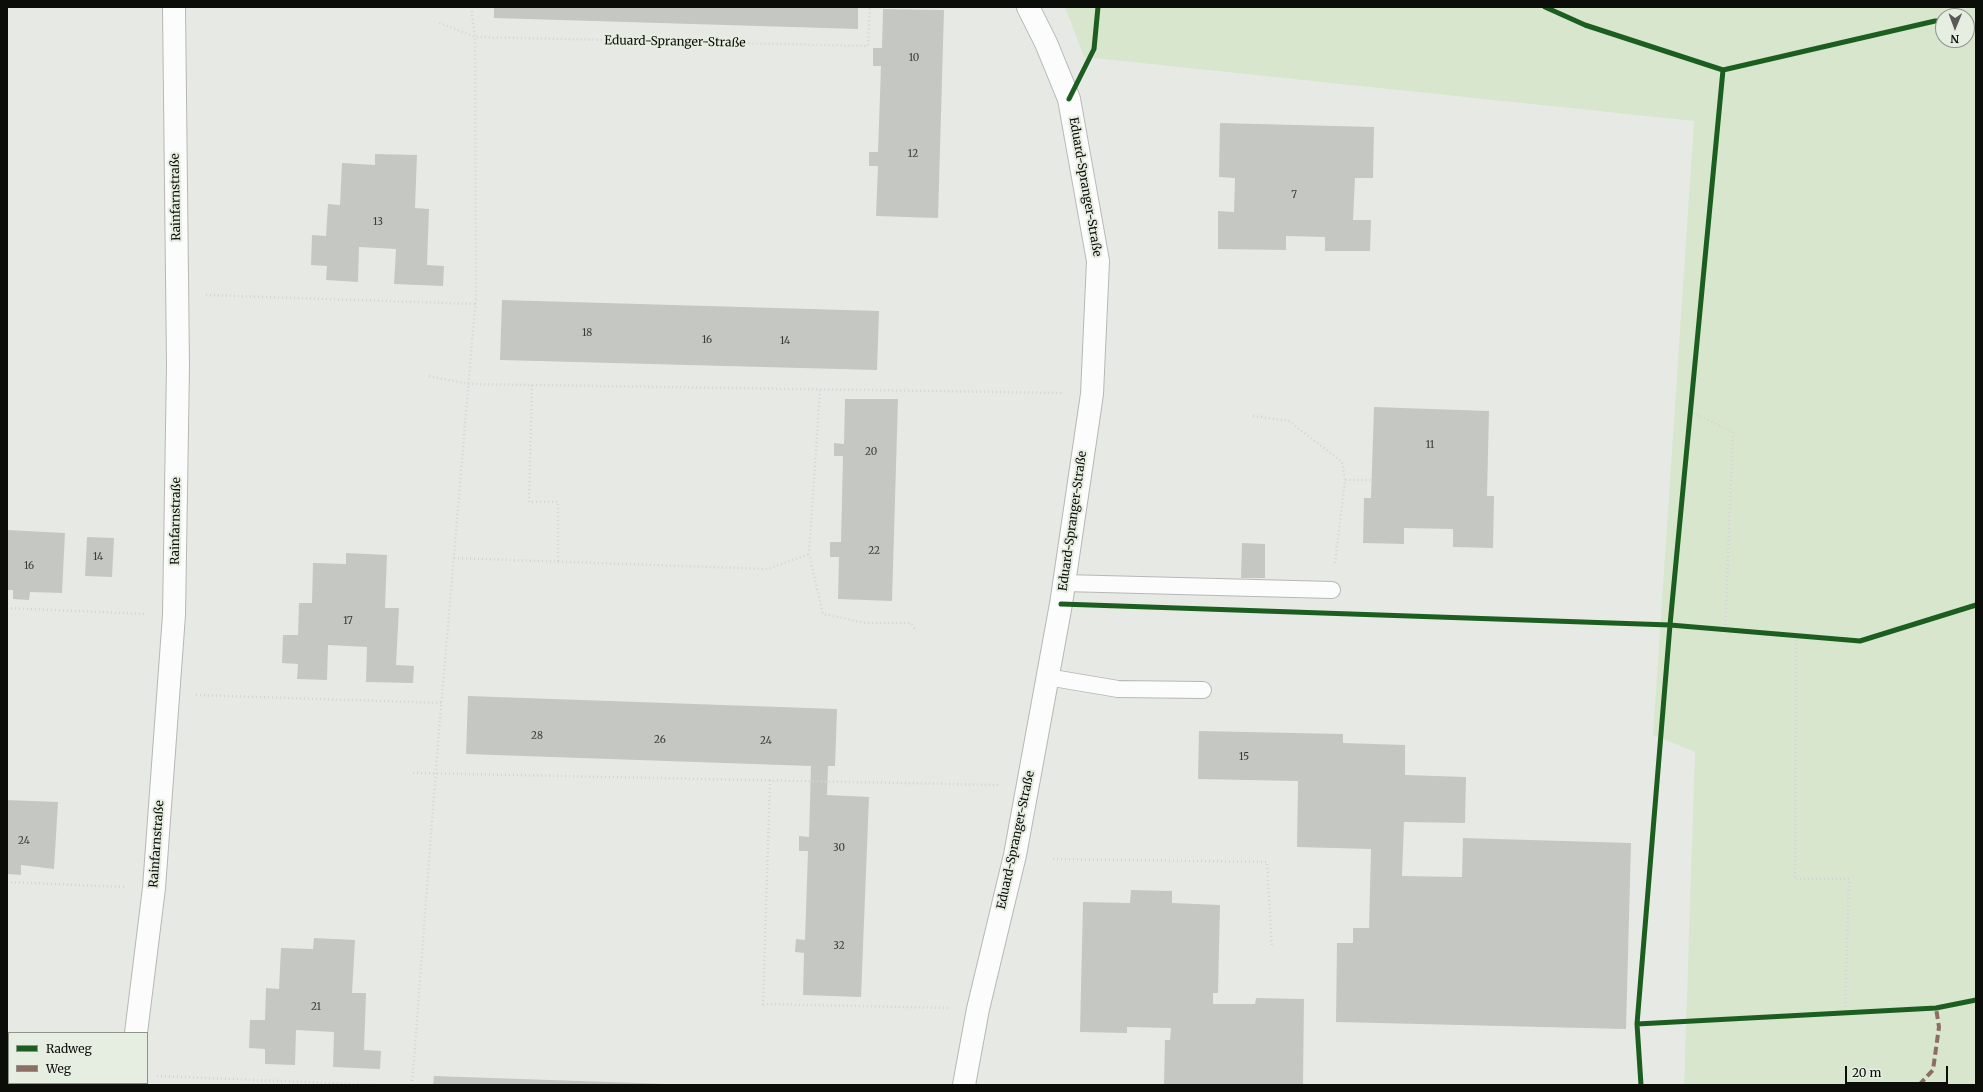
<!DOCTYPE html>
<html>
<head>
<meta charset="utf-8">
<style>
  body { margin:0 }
  #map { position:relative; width:1983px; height:1092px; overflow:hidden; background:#e7eae4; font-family:Merriweather,serif }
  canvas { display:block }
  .frame { position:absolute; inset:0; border:8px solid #0b0d09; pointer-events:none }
  .legend { position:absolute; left:8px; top:1032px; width:140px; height:52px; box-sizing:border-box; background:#e6ede1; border:1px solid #8e938b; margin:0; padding:5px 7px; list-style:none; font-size:12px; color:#0b0d09 }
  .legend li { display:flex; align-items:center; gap:8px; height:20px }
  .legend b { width:20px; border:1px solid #8e938b }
  .north { position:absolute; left:1935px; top:8px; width:40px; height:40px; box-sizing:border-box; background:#e6ede1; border:1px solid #8e938b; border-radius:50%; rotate:181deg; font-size:11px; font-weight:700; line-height:16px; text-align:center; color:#0b0d09 }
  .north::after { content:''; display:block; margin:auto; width:14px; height:18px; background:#585a56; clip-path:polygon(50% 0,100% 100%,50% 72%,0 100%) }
  .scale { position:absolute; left:1845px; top:1066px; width:103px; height:18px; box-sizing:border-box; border:2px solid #0b0d09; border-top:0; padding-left:5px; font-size:12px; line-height:14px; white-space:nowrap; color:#0b0d09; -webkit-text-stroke:3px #e6ede1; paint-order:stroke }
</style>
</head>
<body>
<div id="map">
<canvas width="1983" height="1092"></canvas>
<div class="frame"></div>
<ul class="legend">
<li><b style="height:5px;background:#1b5e20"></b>Radweg</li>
<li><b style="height:5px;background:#8d6e63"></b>Weg</li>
</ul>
<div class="north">N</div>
<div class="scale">20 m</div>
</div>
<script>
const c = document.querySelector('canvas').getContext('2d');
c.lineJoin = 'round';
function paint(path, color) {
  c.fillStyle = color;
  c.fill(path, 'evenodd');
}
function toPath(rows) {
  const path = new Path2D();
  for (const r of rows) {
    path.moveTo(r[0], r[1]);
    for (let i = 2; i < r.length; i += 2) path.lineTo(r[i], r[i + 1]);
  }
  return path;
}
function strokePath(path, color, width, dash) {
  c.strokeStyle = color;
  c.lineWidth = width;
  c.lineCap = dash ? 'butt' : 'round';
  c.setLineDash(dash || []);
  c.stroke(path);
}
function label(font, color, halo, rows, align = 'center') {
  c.font = font + ' Merriweather,serif';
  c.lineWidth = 4;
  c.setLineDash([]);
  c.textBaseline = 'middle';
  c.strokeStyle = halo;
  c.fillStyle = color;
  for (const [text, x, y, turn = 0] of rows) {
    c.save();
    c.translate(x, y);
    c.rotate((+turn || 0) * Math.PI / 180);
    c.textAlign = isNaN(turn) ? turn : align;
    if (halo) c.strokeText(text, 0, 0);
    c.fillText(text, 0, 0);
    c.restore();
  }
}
const green = toPath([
  [1065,7,1976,7,1976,1085,1684,1085,1695,752,1653,735,1694,121,1084,57],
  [1943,16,1967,16,1967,40,1943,40]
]);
const building = toPath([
  [494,7,858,7,858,29,494,18],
  [883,9,944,10,938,218,876,216,878,166,869,166,869,152,878,152,881,66,873,66,873,48,882,48],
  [1220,123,1374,127,1373,178,1355,178,1353,220,1371,220,1370,251,1325,251,1325,237,1286,236,1286,250,1218,249,1218,211,1234,212,1235,178,1219,177],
  [375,154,417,155,415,208,429,209,427,265,444,266,443,286,394,284,396,249,359,247,358,282,326,280,327,266,311,265,312,235,326,236,328,204,340,205,342,163,375,165],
  [502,300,879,311,877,370,500,360],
  [845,399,898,399,892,601,838,599,839,557,830,557,830,542,841,542,843,456,834,456,834,443,844,444],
  [1374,407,1489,411,1487,496,1494,496,1493,548,1453,547,1453,529,1404,528,1404,544,1363,543,1364,498,1371,498],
  [7,530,65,533,62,593,30,592,29,600,13,599,13,590,7,590],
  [87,537,114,538,112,577,85,576],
  [1242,543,1265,544,1265,578,1241,578],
  [346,553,387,555,385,608,399,608,396,665,414,666,413,683,366,682,367,647,328,645,327,680,297,679,298,664,282,663,283,635,298,635,299,603,312,603,313,563,346,564],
  [468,696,837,709,835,766,828,766,827,795,869,797,861,997,803,995,804,953,795,952,796,939,805,940,808,851,799,851,799,836,809,837,811,766,466,754],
  [1199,731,1343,734,1343,743,1405,745,1405,775,1466,777,1465,823,1404,822,1402,876,1462,877,1463,838,1631,843,1626,1029,1336,1022,1337,943,1353,943,1353,928,1369,928,1371,849,1297,847,1298,781,1198,779],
  [7,800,58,802,54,869,21,865,21,875,7,874],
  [1131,890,1172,891,1172,903,1220,905,1218,993,1213,993,1213,1004,1255,1004,1256,998,1304,999,1303,1085,1164,1085,1165,1040,1170,1040,1171,1028,1127,1027,1127,1033,1080,1032,1083,902,1130,903],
  [314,938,355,940,352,993,366,993,364,1050,381,1051,380,1069,333,1067,334,1032,296,1030,295,1065,265,1064,265,1049,249,1048,250,1020,265,1020,266,988,279,989,281,948,313,949],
  [7,1068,9,1068,9,1083,34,1083,34,1085,7,1085],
  [434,1076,667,1084,667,1085,433,1085]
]);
const path = toPath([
  [471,7,475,37,868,46,870,7],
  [1545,7,1585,25,1723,70,1935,21,1943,21],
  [1967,22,1976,22],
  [1087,65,1094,49,1098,7],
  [206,295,476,304],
  [429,376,469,384,1063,393],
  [532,385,529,502,558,502,558,562],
  [820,390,809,554,823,614,866,623,910,623,915,629],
  [1690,411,1733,432,1725,630],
  [1253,416,1289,421,1342,462,1345,480],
  [454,558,768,569,809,554],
  [1335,563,1345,480,1372,480],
  [7,608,146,614],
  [1343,614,1670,625,1860,641,1976,605],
  [1796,636,1795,879,1849,879,1845,1012],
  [196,695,442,703],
  [413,773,998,785],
  [770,780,763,1004,948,1008],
  [1053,859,1267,862,1272,948],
  [7,882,125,887],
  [1637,1024,1936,1008,1976,1000],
  [157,1076,380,1085],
  [412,1085,438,743,476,296,475,37,437,22],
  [1641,1085,1637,1024,1670,625,1723,70]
]);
const lane = toPath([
  [1064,583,1332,590],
  [1047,677,1118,689,1203,690]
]);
const street = toPath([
  [136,1033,154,888,174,615,178,366,174,7],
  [130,1085,130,1083],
  [964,1085,978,1009,1015,855,1061,604,1092,394,1098,261,1069,99,1046,43,1028,7]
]);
const quiet = toPath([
  [1919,1085,1933,1070,1939,1027,1936,1008]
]);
const cycleway = toPath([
  [1545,7,1585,25,1723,70,1935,21,1943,21],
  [1069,99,1094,49,1098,7],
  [1061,604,1670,625,1860,641,1976,605],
  [1637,1024,1936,1008,1976,1000],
  [1641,1085,1637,1024,1670,625,1723,70]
]);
const numberNames = [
  ["10",914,58],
  ["12",913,154],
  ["7",1294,195],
  ["13",378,222],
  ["18",587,333],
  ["16",707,340],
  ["14",785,341],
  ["11",1430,445],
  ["20",871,452],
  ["22",874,551],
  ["14",98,557],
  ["16",29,566],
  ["17",348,621],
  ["28",537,736],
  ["26",660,740],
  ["24",766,741],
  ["15",1244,757],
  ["24",24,841],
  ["30",839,848],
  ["32",839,946],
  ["21",316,1007]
];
const streetNames = [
  ["Eduard-Spranger-Straße",675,42,1],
  ["Eduard-Spranger-Straße",1085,187,80],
  ["Rainfarnstraße",176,197,-91],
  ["Rainfarnstraße",176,521,-89],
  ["Eduard-Spranger-Straße",1073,521,-82],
  ["Eduard-Spranger-Straße",1016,840,-78],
  ["Rainfarnstraße",157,844,-86]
];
paint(green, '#d8e6ce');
paint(building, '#c5c7c3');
strokePath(lane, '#b6b8b4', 18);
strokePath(street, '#b6b8b4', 24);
strokePath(path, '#d3d5d3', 2.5, [1, 3]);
strokePath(lane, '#fbfcfb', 16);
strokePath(street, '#fbfcfb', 22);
strokePath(quiet, '#8d6e63', 4, [8, 4]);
strokePath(cycleway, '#1b5e20', 5);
label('10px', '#3a3c38', null, numberNames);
label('12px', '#0b0d09', '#e6ede1', streetNames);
</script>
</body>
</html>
